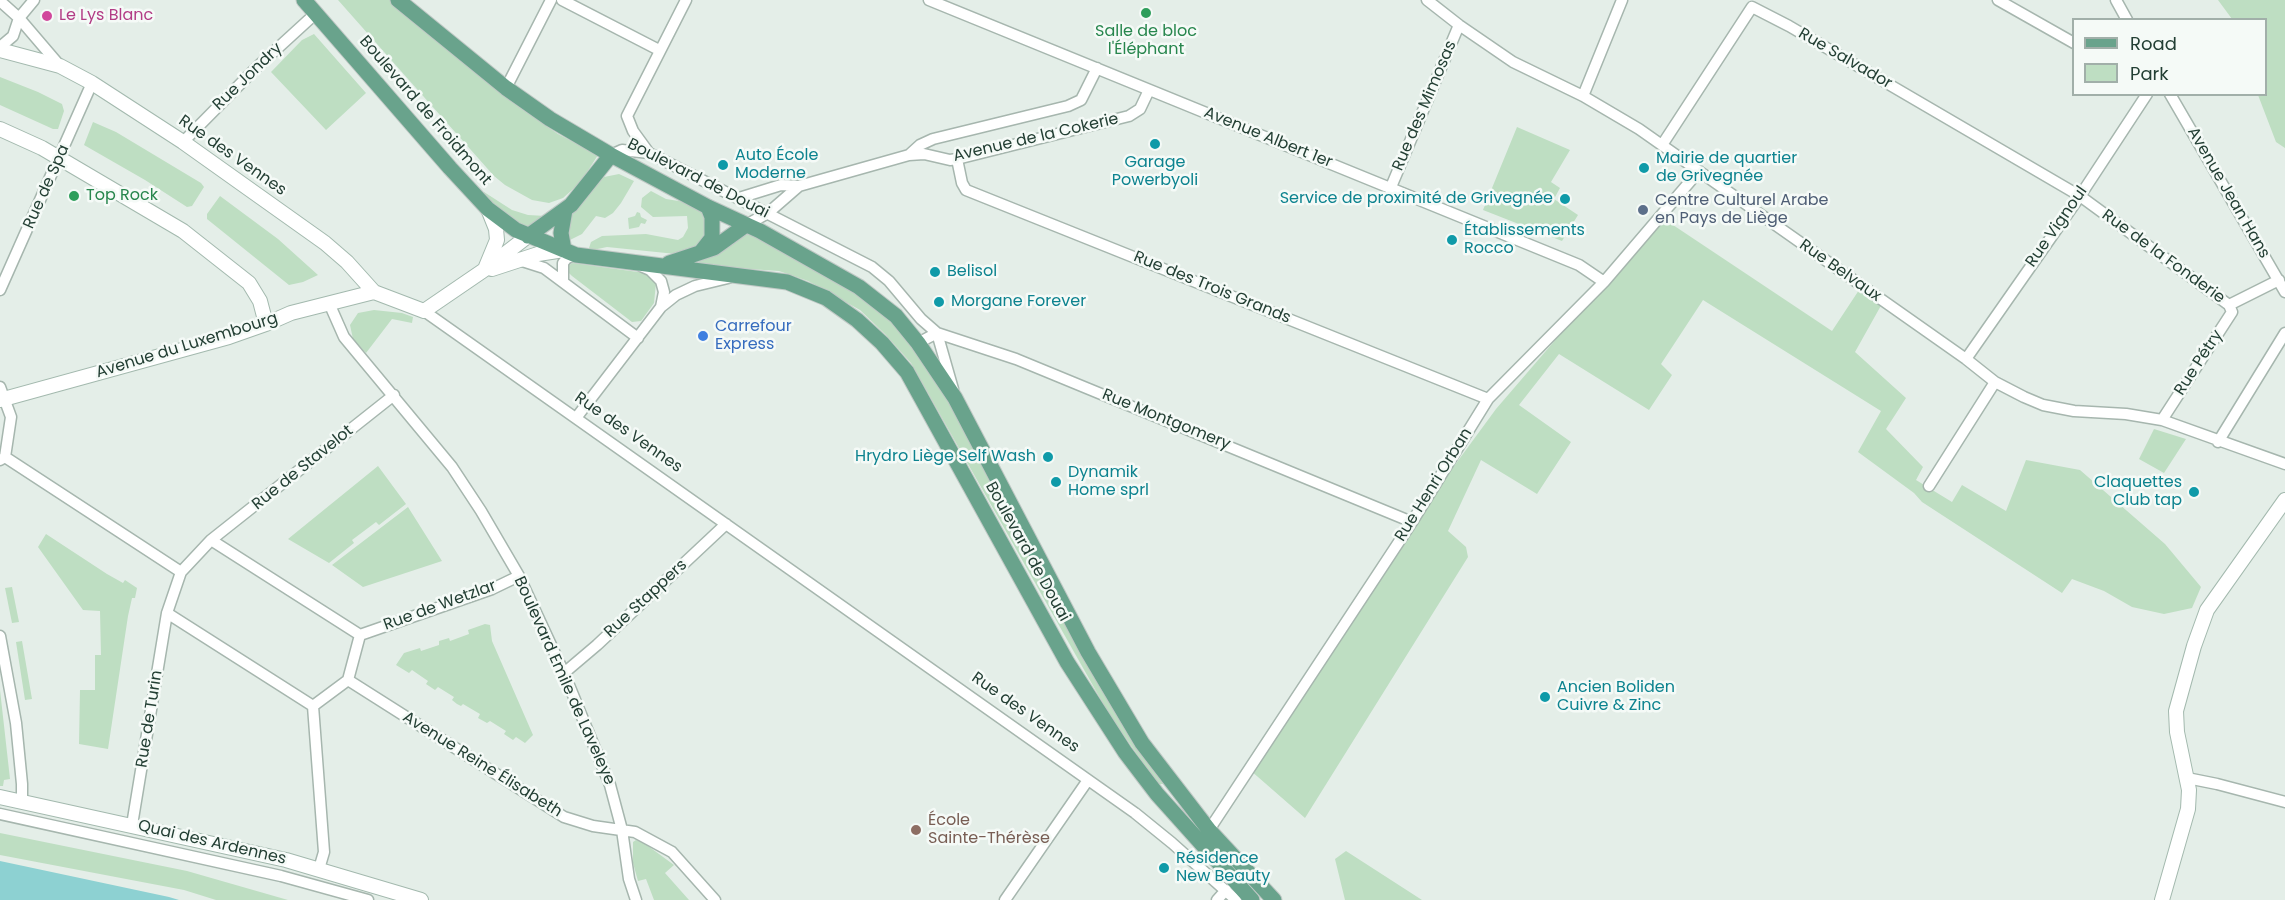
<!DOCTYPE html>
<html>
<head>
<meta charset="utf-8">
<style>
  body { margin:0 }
  #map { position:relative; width:2285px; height:900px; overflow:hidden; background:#e4eee8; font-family:Poppins,sans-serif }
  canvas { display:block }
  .legend { position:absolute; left:2072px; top:18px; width:195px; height:78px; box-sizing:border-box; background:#f5faf7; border:2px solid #a1afa9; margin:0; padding:8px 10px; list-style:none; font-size:18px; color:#233f34 }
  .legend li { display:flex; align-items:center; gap:12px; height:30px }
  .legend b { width:30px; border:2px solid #a1afa9 }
</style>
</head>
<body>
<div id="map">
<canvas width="2285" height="900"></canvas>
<ul class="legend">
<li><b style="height:8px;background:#69a38c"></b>Road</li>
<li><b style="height:16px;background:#bedec2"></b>Park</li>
</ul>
</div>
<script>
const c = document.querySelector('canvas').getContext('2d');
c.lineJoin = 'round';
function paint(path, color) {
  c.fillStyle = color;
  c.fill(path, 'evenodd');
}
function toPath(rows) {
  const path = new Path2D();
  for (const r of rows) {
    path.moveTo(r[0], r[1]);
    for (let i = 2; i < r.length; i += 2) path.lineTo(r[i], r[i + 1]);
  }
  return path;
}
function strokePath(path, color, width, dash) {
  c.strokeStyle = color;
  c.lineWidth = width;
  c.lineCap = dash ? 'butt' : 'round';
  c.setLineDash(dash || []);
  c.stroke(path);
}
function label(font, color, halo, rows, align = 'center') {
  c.font = font + ' Poppins,sans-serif';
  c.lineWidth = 5;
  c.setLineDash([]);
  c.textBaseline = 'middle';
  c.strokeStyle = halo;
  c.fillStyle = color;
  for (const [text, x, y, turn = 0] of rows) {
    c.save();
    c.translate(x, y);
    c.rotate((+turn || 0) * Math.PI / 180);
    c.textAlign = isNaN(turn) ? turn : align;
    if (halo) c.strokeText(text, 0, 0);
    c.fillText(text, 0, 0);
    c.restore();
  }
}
const green = toPath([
  [338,0,391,0,516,105,558,134,598,155,580,183,563,198,549,203,532,200,505,185,494,176],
  [2218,0,2285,0,2285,148,2276,142,2258,95,2266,94,2266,20,2232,19],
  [314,34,366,93,326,130,271,72,302,40],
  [0,77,38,92,62,104,64,111,58,129,53,129,0,105],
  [93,122,116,132,201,183,204,187,192,206,187,207,145,180,84,145],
  [1517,127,1570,150,1551,182,1560,188,1554,199,1578,215,1562,241,1483,210],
  [619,174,634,181,621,203,613,213,605,218,596,216,582,234,570,240,568,233,569,216,604,177],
  [651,191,666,199,691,203,703,212,706,228,704,236,696,249,676,254,607,247,588,251,591,242,602,236,646,234,678,240,683,237,688,228,687,216,653,217,641,207,642,198],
  [484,192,512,210,528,215,546,216,527,229,496,208,482,193],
  [220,196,278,239,318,275,303,282,289,285,207,219,207,214],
  [637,212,640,213,641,217,647,220,645,224,641,223,639,227,629,229,628,218,635,216],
  [1661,217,1832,331,1861,287,1883,302,1855,352,1906,398,1886,429,1923,467,1916,480,1952,502,1962,485,2006,511,2026,460,2080,470,2165,544,2201,587,2192,608,2164,614,2132,607,2104,591,2072,579,2062,593,1922,502,1914,493,1858,452,1881,411,1703,300,1661,364,1672,375,1649,410,1559,354,1519,405,1571,442,1537,494,1481,460,1448,531,1466,547,1468,557,1305,818,1250,770,1413,522,1496,409],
  [749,232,832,276,899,325,926,360,1166,784,1158,784,1109,714,911,363,885,334,860,310,808,281,779,271,706,266,697,262,717,255],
  [573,263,645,273,651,277,656,283,654,303,641,321,632,322,572,276,567,271,567,266],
  [374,310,402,313,413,317,412,323,392,319,366,353,353,339,350,325,358,313],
  [2154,429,2186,439,2164,473,2139,459],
  [378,466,406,504,379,525,376,522,352,540,354,543,329,563,288,539],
  [408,507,442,561,363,587,332,565],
  [46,534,107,574,123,583,125,580,137,588,135,598,132,598,128,616,108,749,79,744,80,690,95,690,95,655,101,655,100,611,83,610,38,547],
  [12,587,19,622,12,623,5,588],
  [485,624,490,625,492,641,533,735,525,743,516,737,513,740,504,734,506,731,490,721,487,723,478,718,480,714,463,704,461,706,457,704,452,700,454,697,438,687,435,690,426,684,428,681,412,670,409,673,396,665,404,653,420,648,421,651,439,645,439,641,449,638,450,641,469,634,468,630],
  [22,641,32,699,25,700,16,642],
  [0,690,10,779,4,780,3,786,0,786],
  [0,833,187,871,288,900,216,900,184,890,0,855],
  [636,840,644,843,674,865,665,873,689,900,654,900,646,879,638,881,633,863,633,842],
  [1346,851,1422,900,1345,900,1335,859]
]);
const water = toPath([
  [0,861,169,897,179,900,0,900]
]);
const street = toPath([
  [562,0,659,50],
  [929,0,1579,265,1604,282],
  [1427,0,1459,25,1513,62,1583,96,1639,129,1966,359,1995,382,2024,397,2043,405,2074,411,2126,414,2162,420,2285,464],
  [1998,0,2074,43],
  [2116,0,2127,20],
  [0,1,19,18,60,66],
  [0,47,13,36,19,18,34,0],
  [506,88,551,0],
  [2170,94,2285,292],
  [1583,96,1622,0],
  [183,142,257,67,315,14],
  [1662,145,1752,7,1789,26,2080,196,2229,305,2279,280],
  [649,153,633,131,627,116,686,0],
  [611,155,622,150,649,153,872,267,889,281,921,319,937,333,953,389],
  [909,155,920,145,933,139,1068,106,1081,100,1097,68],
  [957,159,962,183,966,190,1488,399],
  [1391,187,1459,25],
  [739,198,781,185,799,186,909,155,924,154,950,160,957,159,1129,116,1140,109,1149,90],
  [746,225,768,213,799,186],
  [519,260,544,268,638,338],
  [563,282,563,263,567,258,576,255],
  [0,290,92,83],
  [329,303,344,337,452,467,481,511,519,576,564,673,610,785,622,830,629,879,636,900],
  [661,307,676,295,695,286,728,278],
  [424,311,1135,813,1172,843,1236,900],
  [918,343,937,333,1016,359,1412,522],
  [1966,359,2080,196,2147,94],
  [0,387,11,417,5,457,0,460],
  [576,418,661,307,664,292,661,281,650,270,641,266],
  [2162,420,2232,312,2229,305],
  [2218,442,2285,333],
  [5,457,181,572],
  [1929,486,1995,382],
  [211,540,360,635],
  [167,613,313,706],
  [360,635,492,589,519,576],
  [0,636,16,723,22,784,22,801],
  [564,673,597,645,726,524],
  [348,680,564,817,593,826,635,832,672,852,715,900],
  [313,706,324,852,319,869],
  [313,706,348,680,360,635],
  [2187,778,2217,784,2285,802],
  [0,814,281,876,368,900],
  [132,825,167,613,181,572,211,540,394,395],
  [1209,830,1412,522,1488,399,1604,282,1699,171],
  [1005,900,1088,780],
  [1217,900,1226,890]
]);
const secondary = toPath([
  [0,50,60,66,92,83,183,142,325,243,347,262,374,292,424,311,484,270,528,236],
  [0,129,42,148,183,231,249,283,260,301,266,324],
  [485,269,497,240,496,229,488,209],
  [492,269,538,254,564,250],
  [0,400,229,337,266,324,291,313,374,292],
  [0,797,286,860,421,900],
  [2162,900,2188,809,2189,790,2177,732,2176,711,2194,646,2207,610,2285,500]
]);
const primary = toPath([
  [304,0,450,168,488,209,516,230,576,255,787,282,826,298,857,320,882,343,907,372,1067,662,1125,752,1157,794,1252,900],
  [398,0,506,88,550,119,611,155,708,207,760,231,859,287,896,316,918,343,955,398,1088,652,1142,743,1209,830,1274,900],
  [528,236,571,205,611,155],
  [564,250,561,233,565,210],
  [701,252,712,238,712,217,708,207],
  [669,263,714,248,746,225]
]);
const markers = [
  [1146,13,6,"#2e9e5b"],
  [47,16,6,"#d1479c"],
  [1155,144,6,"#0f9aa8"],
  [723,165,6,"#0f9aa8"],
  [1644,168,6,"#0f9aa8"],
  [74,196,6,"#2e9e5b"],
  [1565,199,6,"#0f9aa8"],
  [1643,210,6,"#5c6f8a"],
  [1452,240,6,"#0f9aa8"],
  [935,272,6,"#0f9aa8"],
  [939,302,6,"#0f9aa8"],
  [703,336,6,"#3f7fe0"],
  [1048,457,6,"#0f9aa8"],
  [1056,482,6,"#0f9aa8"],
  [2194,492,6,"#0f9aa8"],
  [1545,697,6,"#0f9aa8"],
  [916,830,6,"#8d6e63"],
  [1164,868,6,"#0f9aa8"]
];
const hotelNames = [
  ["Le Lys Blanc",59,16]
];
const leisureNames = [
  ["Salle de bloc",1146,32],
  ["l'Éléphant",1146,50],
  ["Top Rock",86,196,"left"]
];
const streetNames = [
  ["Rue Salvador",1845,59,30],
  ["Rue Jondry",248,77,-44],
  ["Rue des Mimosas",1425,106,-67],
  ["Boulevard de Froidmont",425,111,49],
  ["Avenue de la Cokerie",1036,138,-13],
  ["Avenue Albert 1er",1268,138,22],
  ["Rue des Vennes",232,156,35],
  ["Boulevard de Douai",698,179,27],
  ["Rue de Spa",47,187,-66],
  ["Avenue Jean Hans",2228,193,60],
  ["Rue Vignoul",2057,227,-55],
  ["Rue de la Fonderie",2163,257,36],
  ["Rue Belvaux",1840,271,35],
  ["Rue des Trois Grands",1212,288,22],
  ["Avenue du Luxembourg",187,346,-17],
  ["Rue Pétry",2199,363,-57],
  ["Rue Montgomery",1166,420,22],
  ["Rue des Vennes",628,433,35],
  ["Rue de Stavelot",303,468,-39],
  ["Rue Henri Orban",1434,485,-58],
  ["Boulevard de Douai",1027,552,61],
  ["Rue Stappers",646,599,-43],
  ["Rue de Wetzlar",440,606,-20],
  ["Boulevard Emile de Laveleye",564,681,66],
  ["Rue des Vennes",1025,713,35],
  ["Rue de Turin",150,719,-81],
  ["Avenue Reine Élisabeth",482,765,32],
  ["Quai des Ardennes",212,843,13]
];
const cultureNames = [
  ["Auto École",735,156],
  ["Moderne",735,174],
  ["Mairie de quartier",1656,159],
  ["de Grivegnée",1656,177],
  ["Garage",1155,163,"center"],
  ["Powerbyoli",1155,181,"center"],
  ["Service de proximité de Grivegnée",1553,199,"right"],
  ["Établissements",1464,231],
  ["Rocco",1464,249],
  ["Belisol",947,272],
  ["Morgane Forever",951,302],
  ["Hrydro Liège Self Wash",1036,457,"right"],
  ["Dynamik",1068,473],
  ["Home sprl",1068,491],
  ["Claquettes",2182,483,"right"],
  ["Club tap",2182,501,"right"],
  ["Ancien Boliden",1557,688],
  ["Cuivre & Zinc",1557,706],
  ["Résidence",1176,859],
  ["New Beauty",1176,877]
];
const serviceNames = [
  ["Centre Culturel Arabe",1655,201],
  ["en Pays de Liège",1655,219]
];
const shopNames = [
  ["Carrefour",715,327],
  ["Express",715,345]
];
const educationNames = [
  ["École",928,821],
  ["Sainte-Thérèse",928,839]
];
paint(green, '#bedec2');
paint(water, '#8dd1d2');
strokePath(street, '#a6b6ae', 13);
strokePath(secondary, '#a3b9ae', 16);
strokePath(primary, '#c1c9c6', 17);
strokePath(street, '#fff', 10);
strokePath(secondary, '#fff', 14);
strokePath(primary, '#69a38c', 15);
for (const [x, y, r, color] of markers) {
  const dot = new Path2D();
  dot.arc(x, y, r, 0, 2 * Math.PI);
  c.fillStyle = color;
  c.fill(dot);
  strokePath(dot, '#f5faf7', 2);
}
label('16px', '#b23c85', '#f5faf7', hotelNames, 'left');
label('16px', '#27864d', '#f5faf7', leisureNames);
label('16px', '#233f34', '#f5faf7', streetNames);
label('16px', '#0d838f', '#f5faf7', cultureNames, 'left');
label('16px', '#4e5e75', '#f5faf7', serviceNames, 'left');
label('16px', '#366cbe', '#f5faf7', shopNames, 'left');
label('16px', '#785e54', '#f5faf7', educationNames, 'left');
</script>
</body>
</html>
